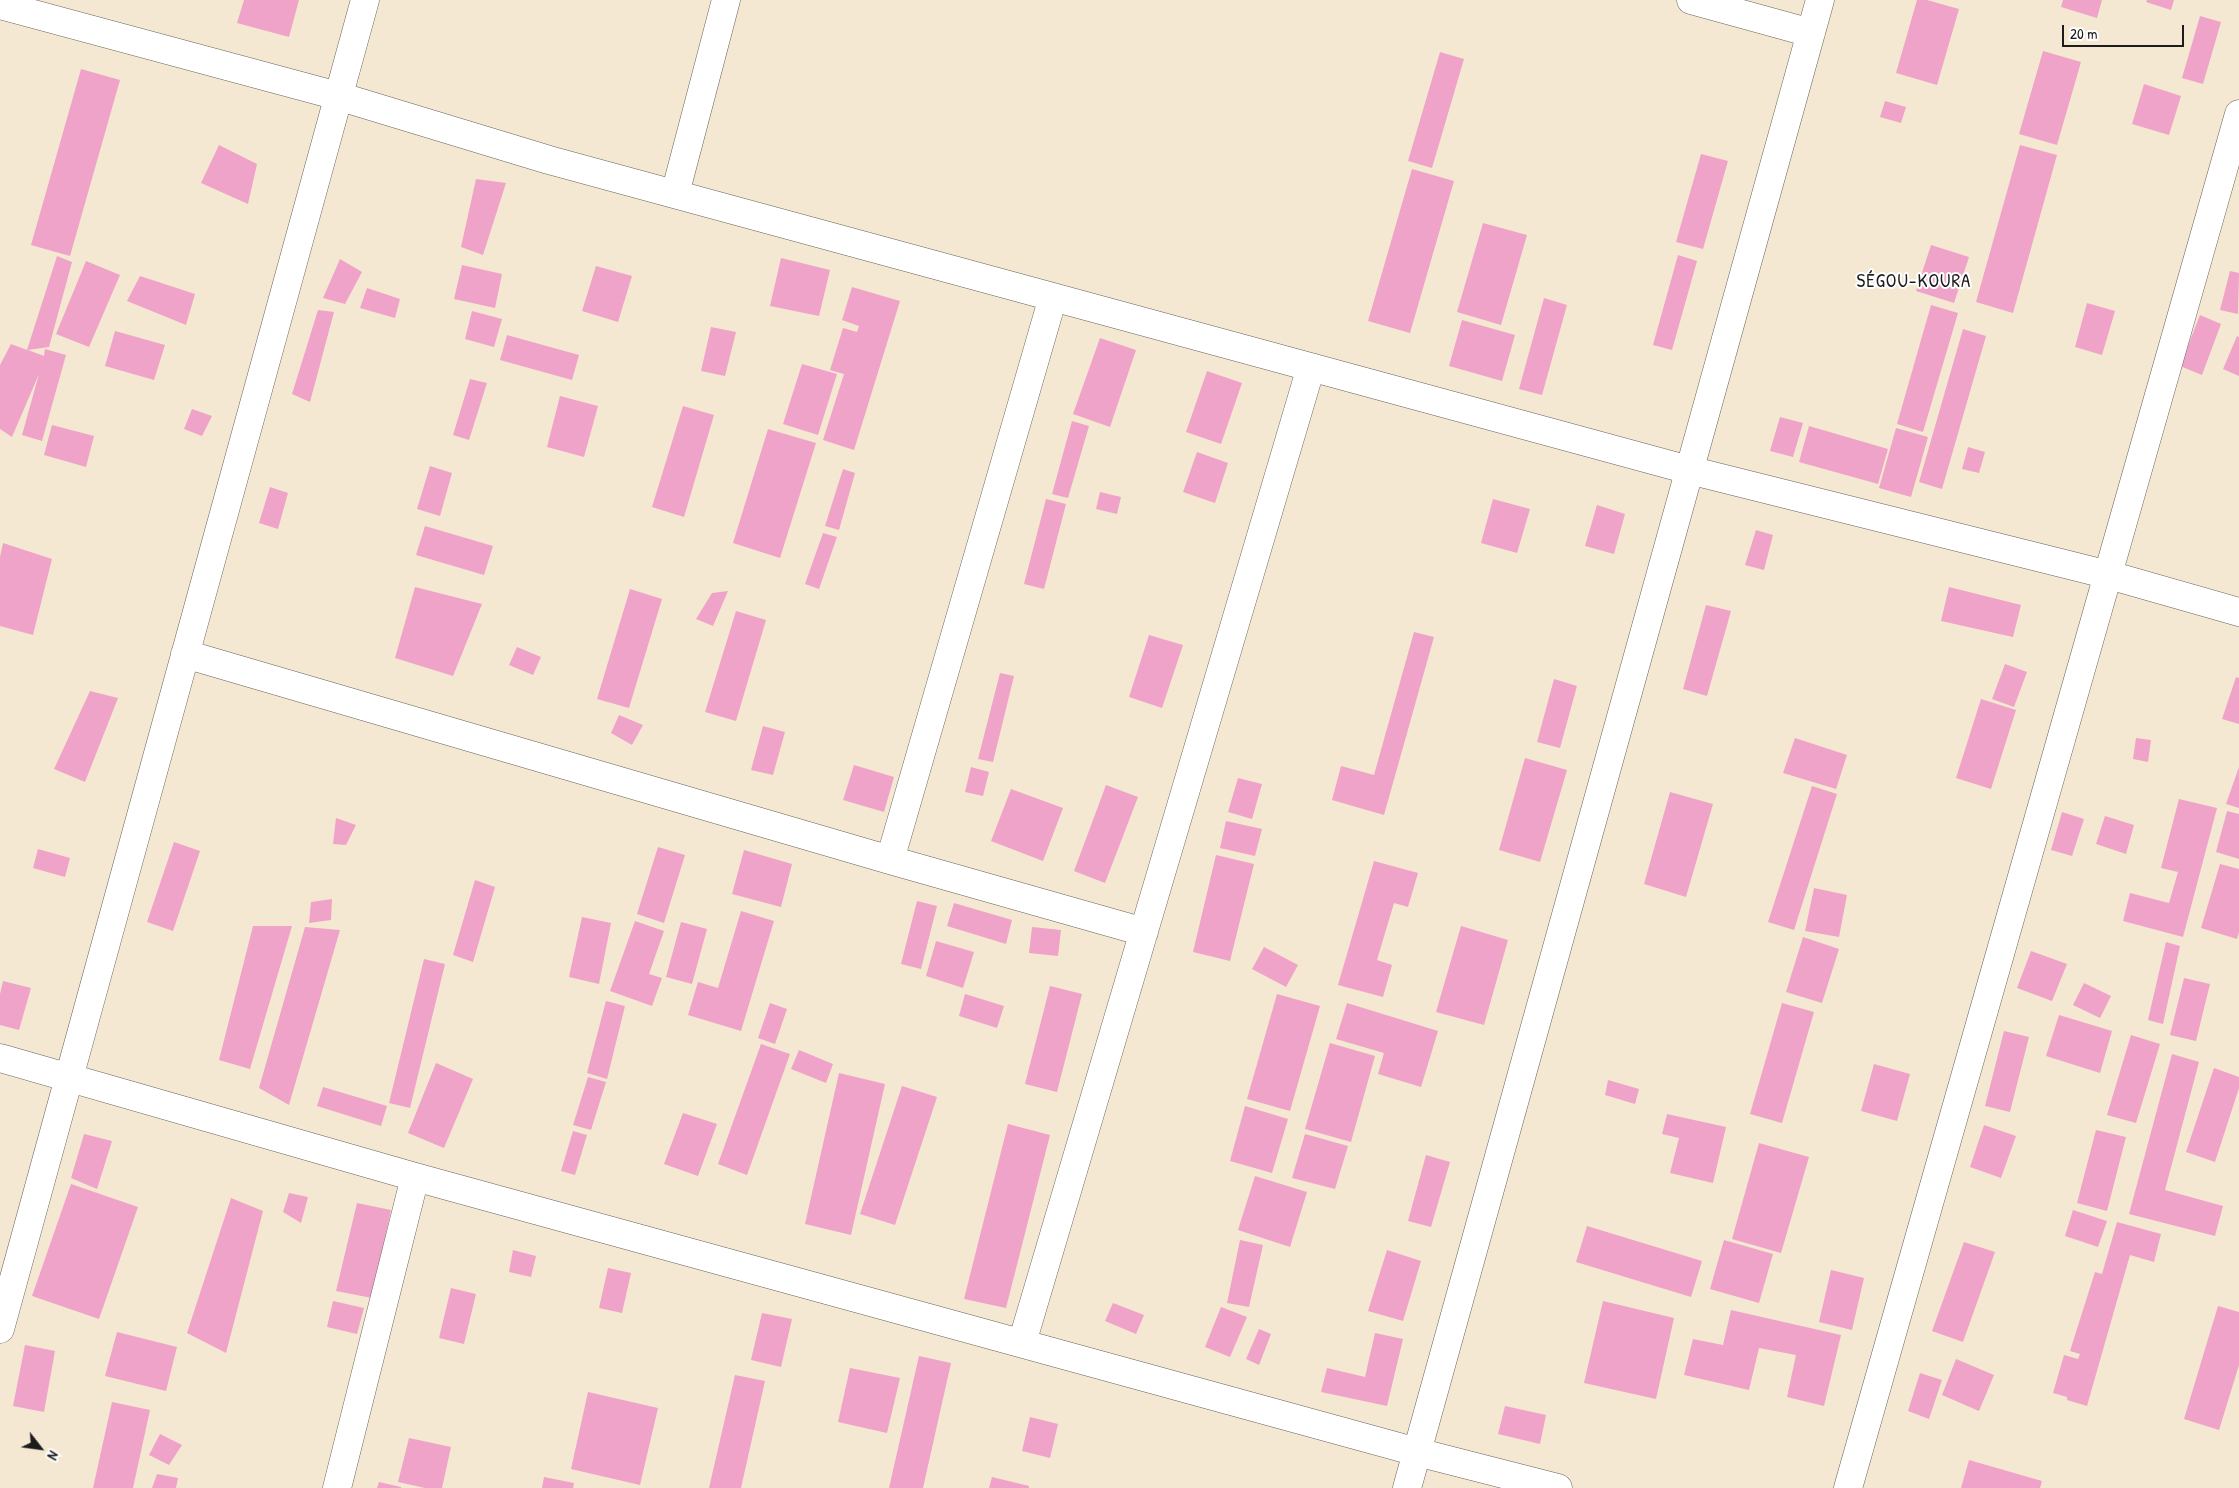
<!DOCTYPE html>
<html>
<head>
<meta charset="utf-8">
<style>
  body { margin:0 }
  #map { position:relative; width:2239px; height:1488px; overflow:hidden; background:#f5e8d2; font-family:"Patrick Hand",sans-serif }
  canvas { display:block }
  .north { position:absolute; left:15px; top:1423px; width:50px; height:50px; -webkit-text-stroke:4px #fff; paint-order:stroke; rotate:120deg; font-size:14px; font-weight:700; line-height:20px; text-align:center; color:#1c1c1c }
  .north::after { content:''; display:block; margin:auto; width:18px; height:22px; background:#1c1c1c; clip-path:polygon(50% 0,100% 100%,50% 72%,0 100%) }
  .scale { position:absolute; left:2062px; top:25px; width:122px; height:22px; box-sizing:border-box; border:2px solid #1c1c1c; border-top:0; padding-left:6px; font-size:15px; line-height:18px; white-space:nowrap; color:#1c1c1c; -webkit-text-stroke:4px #fff; paint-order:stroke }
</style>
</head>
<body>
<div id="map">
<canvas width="2239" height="1488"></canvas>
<div class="north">N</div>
<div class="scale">20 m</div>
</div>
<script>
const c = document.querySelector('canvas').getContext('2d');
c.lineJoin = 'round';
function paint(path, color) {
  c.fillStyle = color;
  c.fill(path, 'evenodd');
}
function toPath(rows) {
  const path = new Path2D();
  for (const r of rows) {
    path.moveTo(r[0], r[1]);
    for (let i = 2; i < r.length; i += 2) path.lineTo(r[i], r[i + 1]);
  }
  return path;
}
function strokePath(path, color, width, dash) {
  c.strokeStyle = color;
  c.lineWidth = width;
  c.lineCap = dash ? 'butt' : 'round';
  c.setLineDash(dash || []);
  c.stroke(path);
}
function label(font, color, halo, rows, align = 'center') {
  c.font = font + ' "Patrick Hand",sans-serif';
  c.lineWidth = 4;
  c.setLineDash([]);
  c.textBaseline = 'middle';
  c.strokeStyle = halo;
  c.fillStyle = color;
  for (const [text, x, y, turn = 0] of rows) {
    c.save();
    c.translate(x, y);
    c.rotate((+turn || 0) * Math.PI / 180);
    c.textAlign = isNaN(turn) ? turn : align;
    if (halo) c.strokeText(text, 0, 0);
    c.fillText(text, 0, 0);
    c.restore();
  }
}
const building = toPath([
  [244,0,299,0,289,37,237,23],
  [1917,0,1927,0,1959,9,1937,85,1896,73],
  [2063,0,2102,0,2097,18,2061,7],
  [2147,0,2174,0,2171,10,2146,2],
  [2200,16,2221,22,2203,84,2182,78],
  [2043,51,2081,62,2057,145,2019,134],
  [1440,52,1464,59,1432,168,1408,161],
  [81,69,120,80,70,256,31,245],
  [2144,84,2181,96,2169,135,2132,124],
  [1885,101,1906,107,1901,123,1880,117],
  [219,145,257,164,248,204,201,183],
  [2020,145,2057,155,2013,313,1976,302],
  [1701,154,1728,161,1703,249,1676,242],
  [1412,169,1454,181,1410,333,1368,321],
  [476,179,506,183,483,255,461,247],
  [1483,223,1527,235,1501,325,1457,312],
  [1931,245,1969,257,1954,303,1916,291],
  [1678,255,1697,261,1672,350,1653,345],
  [57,256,72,262,49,347,28,350,44,356,45,349,66,355,42,441,22,435,39,374,12,437,0,429,0,365,11,344,27,350],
  [781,258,830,270,819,316,770,306],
  [340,259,362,272,345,304,323,298],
  [86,261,120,275,89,347,56,334],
  [462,265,502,274,495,308,454,299],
  [596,266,632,276,618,322,582,311],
  [2230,271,2239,273,2238,314,2220,310],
  [140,276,195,294,186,325,127,301],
  [852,287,900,301,854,450,823,440,844,374,830,370,843,328,857,332,859,326,842,320],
  [367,288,400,299,395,318,360,308],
  [1544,298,1567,305,1542,395,1519,389],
  [2087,303,2115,311,2102,355,2075,347],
  [1931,305,1958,313,1923,432,1897,424],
  [318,310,334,312,310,402,292,394],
  [472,311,502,319,494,347,465,339],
  [2200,315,2221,324,2202,375,2180,366],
  [1462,320,1515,335,1502,381,1449,366],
  [711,327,736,332,725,376,701,371],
  [1963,329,1986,336,1942,489,1919,482],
  [115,331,165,345,154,380,105,366],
  [507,335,579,355,572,380,500,360],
  [2237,336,2239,337,2239,376,2223,369],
  [1100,338,1136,350,1110,427,1073,414],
  [802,364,837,374,818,435,783,424],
  [1207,371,1242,383,1221,444,1186,432],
  [470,379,487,383,469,440,453,435],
  [560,396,598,406,584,457,547,447],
  [683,406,714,415,684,517,652,507],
  [192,409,212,416,202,436,184,429],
  [1780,417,1803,423,1793,457,1770,451],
  [1072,421,1089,426,1068,498,1052,494],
  [52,425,94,436,86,467,44,455],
  [1809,426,1888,449,1878,484,1799,462],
  [1896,428,1928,437,1911,497,1879,488],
  [768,429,816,443,780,558,733,543],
  [1968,447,1985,452,1979,473,1962,469],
  [1197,452,1228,463,1215,503,1183,492],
  [430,466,452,473,440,516,417,509],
  [843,469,855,473,839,530,825,526],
  [270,487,288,493,278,529,259,523],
  [1100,492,1121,497,1117,514,1096,509],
  [1046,499,1066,504,1044,589,1024,584],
  [1493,499,1530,509,1517,553,1481,543],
  [1597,505,1625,514,1614,554,1585,546],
  [425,526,493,546,484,575,416,555],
  [1756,530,1773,535,1764,570,1745,565],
  [823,533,837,537,819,589,805,584],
  [3,543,52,559,33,635,0,626,0,557],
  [415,587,482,604,453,676,395,658],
  [1949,587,2021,605,2013,637,1941,621],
  [630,589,662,599,629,708,597,699],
  [728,591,713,626,696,619,712,593],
  [1706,605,1731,611,1707,696,1683,689],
  [736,611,766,620,736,721,705,712],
  [1414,632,1434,637,1384,815,1332,800,1341,766,1374,775],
  [1149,635,1183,645,1162,708,1129,697],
  [517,647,541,657,533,675,509,665],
  [2005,664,2027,672,2014,707,1992,699],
  [1000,673,1014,676,993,762,978,759],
  [2236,677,2239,678,2239,724,2222,719],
  [1554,679,1577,686,1560,748,1537,742],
  [90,691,118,698,85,782,54,769],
  [1981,699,2016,710,1991,789,1956,778],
  [619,715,643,725,632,745,611,733],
  [763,726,785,732,773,775,751,770],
  [1795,738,1847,755,1836,789,1783,773],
  [2136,738,2151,740,2148,762,2133,759],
  [1525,758,1567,770,1540,862,1499,850],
  [854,765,894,777,884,812,843,800],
  [971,767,989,772,983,796,965,792],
  [2239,767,2239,808,2226,804],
  [1238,778,1262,784,1252,819,1228,812],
  [1106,785,1138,797,1105,883,1074,871],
  [1812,786,1837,794,1794,930,1768,922],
  [1011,789,1063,808,1043,861,991,841],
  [1670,792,1713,804,1686,897,1644,884],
  [2179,799,2217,808,2183,937,2123,921,2130,893,2169,903,2178,872,2161,868],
  [2227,811,2239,814,2239,859,2216,852],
  [2062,812,2084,819,2072,856,2051,850],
  [2105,816,2134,825,2126,854,2096,844],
  [336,818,356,825,346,845,333,844],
  [1226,821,1262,829,1255,856,1220,848],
  [174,842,200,851,173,931,147,922],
  [658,847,685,855,664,923,637,914],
  [38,849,70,858,65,877,33,868],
  [744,850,792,864,781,907,732,894],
  [1216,855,1254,864,1230,961,1193,952],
  [1374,861,1418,873,1408,907,1394,903,1377,960,1392,965,1383,997,1338,985],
  [2220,864,2239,869,2239,932,2237,939,2201,928],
  [475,880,495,887,473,962,453,955],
  [1814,888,1847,895,1839,937,1805,931],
  [332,899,331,920,309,923,311,902],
  [917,901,937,906,921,969,901,964],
  [954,903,1012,920,1006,944,947,926],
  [741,911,774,921,741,1031,688,1015,698,982,718,988],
  [582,917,611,923,599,984,569,977],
  [635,921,664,931,649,974,662,978,652,1006,610,991],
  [681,922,707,929,692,984,666,977],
  [253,926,292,926,250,1069,219,1060],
  [1461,926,1508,940,1484,1025,1436,1012],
  [305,927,340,930,289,1105,259,1088],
  [1032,927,1061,930,1058,956,1029,953],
  [1803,937,1839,949,1822,1003,1786,992],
  [936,941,974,952,963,988,926,976],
  [2166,942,2180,946,2163,1024,2148,1020],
  [1264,947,1298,965,1286,987,1252,969],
  [2031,951,2067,964,2052,1001,2017,988],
  [424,959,445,964,410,1108,389,1103],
  [2184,978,2210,984,2196,1041,2170,1035],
  [3,981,31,988,19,1030,0,1025,0,994],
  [2084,983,2111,996,2100,1018,2073,1005],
  [1050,986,1082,994,1057,1092,1025,1084],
  [965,994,1004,1006,997,1028,959,1016],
  [1277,994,1320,1006,1290,1111,1247,1099],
  [606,1001,625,1006,607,1079,587,1073],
  [770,1003,787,1009,775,1044,758,1038],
  [1347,1003,1438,1031,1421,1087,1378,1074,1384,1053,1336,1039],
  [1782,1003,1814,1012,1782,1123,1750,1114],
  [2059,1015,2112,1031,2100,1073,2046,1056],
  [2004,1031,2029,1037,2010,1112,1985,1106],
  [2131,1035,2160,1044,2136,1123,2107,1115],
  [1330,1043,1375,1056,1351,1142,1305,1129],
  [761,1044,790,1054,747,1175,718,1164],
  [799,1050,833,1064,826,1083,791,1069],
  [2172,1054,2199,1062,2165,1190,2223,1206,2215,1236,2129,1214],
  [436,1063,473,1079,444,1148,408,1133],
  [1874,1064,1910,1074,1897,1121,1861,1111],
  [2214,1068,2239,1077,2239,1088,2215,1162,2186,1152],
  [839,1073,885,1084,851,1235,805,1224],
  [588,1077,606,1082,591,1130,573,1125],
  [1608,1080,1639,1089,1635,1104,1605,1095],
  [902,1086,937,1097,895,1225,860,1214],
  [323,1087,387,1106,381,1126,317,1106],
  [1245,1106,1288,1119,1272,1173,1230,1161],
  [683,1113,717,1124,698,1176,664,1164],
  [1667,1114,1726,1127,1713,1183,1670,1173,1679,1138,1662,1134],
  [1008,1124,1050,1135,1006,1308,964,1299],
  [1984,1125,2016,1136,2001,1178,1970,1167],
  [2096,1130,2126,1137,2107,1211,2077,1203],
  [573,1131,587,1135,575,1175,561,1171],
  [84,1134,112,1141,97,1189,71,1178],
  [1305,1134,1348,1146,1335,1189,1292,1178],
  [1759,1143,1809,1157,1781,1253,1732,1239],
  [1426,1155,1450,1162,1431,1227,1408,1221],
  [1255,1176,1307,1192,1290,1247,1238,1230],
  [71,1184,138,1207,99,1319,32,1296],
  [289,1193,308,1197,301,1223,283,1212],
  [231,1198,263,1211,226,1353,187,1333],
  [357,1203,391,1210,372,1298,336,1291],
  [2073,1210,2107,1221,2098,1247,2065,1236],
  [2117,1222,2161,1234,2154,1262,2130,1255,2087,1406,2067,1400,2067,1397,2053,1393,2064,1355,2078,1359,2080,1354,2070,1351,2095,1272,2102,1274],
  [1587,1226,1702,1261,1691,1297,1576,1262],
  [1240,1240,1263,1245,1249,1307,1227,1303],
  [1724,1240,1773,1254,1759,1303,1710,1289],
  [1964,1242,1995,1252,1963,1342,1932,1331],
  [513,1250,536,1256,531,1277,509,1272],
  [1387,1250,1421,1261,1403,1321,1368,1311],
  [608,1268,631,1273,622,1313,599,1308],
  [1831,1270,1864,1278,1852,1330,1819,1322],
  [451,1288,476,1294,464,1344,439,1338],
  [333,1301,364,1308,357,1334,327,1327],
  [1603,1301,1674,1318,1656,1399,1584,1383],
  [1113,1303,1144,1315,1136,1334,1105,1321],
  [2218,1306,2239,1312,2239,1365,2219,1430,2184,1419],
  [1221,1307,1247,1317,1230,1357,1205,1347],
  [1731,1310,1841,1335,1824,1406,1787,1397,1796,1355,1759,1348,1749,1390,1684,1375,1693,1339,1723,1345],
  [762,1313,792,1319,781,1367,751,1360],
  [1259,1329,1271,1334,1259,1365,1246,1359],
  [117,1332,177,1347,166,1391,105,1376],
  [1375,1333,1403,1339,1387,1406,1321,1392,1327,1368,1365,1377],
  [25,1345,55,1351,44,1412,13,1406],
  [919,1356,951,1363,923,1488,889,1488],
  [1956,1359,1994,1375,1979,1411,1942,1395],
  [850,1368,900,1378,887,1433,838,1422],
  [1920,1373,1942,1380,1929,1419,1908,1411],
  [735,1375,765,1381,741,1488,709,1488],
  [588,1392,658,1408,640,1485,571,1469],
  [112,1402,150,1410,133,1488,93,1488],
  [1505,1406,1546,1415,1540,1444,1498,1434],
  [1030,1417,1058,1424,1050,1458,1022,1451],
  [160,1434,182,1445,169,1465,149,1455],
  [409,1438,451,1447,442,1488,425,1488,398,1482],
  [1969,1460,2042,1481,2040,1488,1961,1488],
  [157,1474,178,1478,176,1488,152,1488],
  [544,1477,574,1483,573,1488,542,1488],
  [992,1477,1029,1486,1029,1488,989,1488],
  [379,1482,401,1487,401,1488,377,1488]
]);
const street = toPath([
  [1691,0,1811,33],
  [0,5,338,96,549,160,1689,470,2109,575,2239,612],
  [675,194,726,0],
  [185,654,890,860,1144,932],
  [890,860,1053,297],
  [0,1058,415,1177,1417,1452,1558,1488],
  [0,1329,365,0],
  [1022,1343,1311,367],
  [337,1488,415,1177],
  [1407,1488,1820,0],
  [1848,1488,2239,114]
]);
const quarterNames = [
  ["SÉGOU-KOURA",1914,282]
];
paint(building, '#efa3c8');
strokePath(street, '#68635c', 29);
strokePath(street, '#fff', 28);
c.letterSpacing = '1px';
label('19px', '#1c1c1c', '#fff', quarterNames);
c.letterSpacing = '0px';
</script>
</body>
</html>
